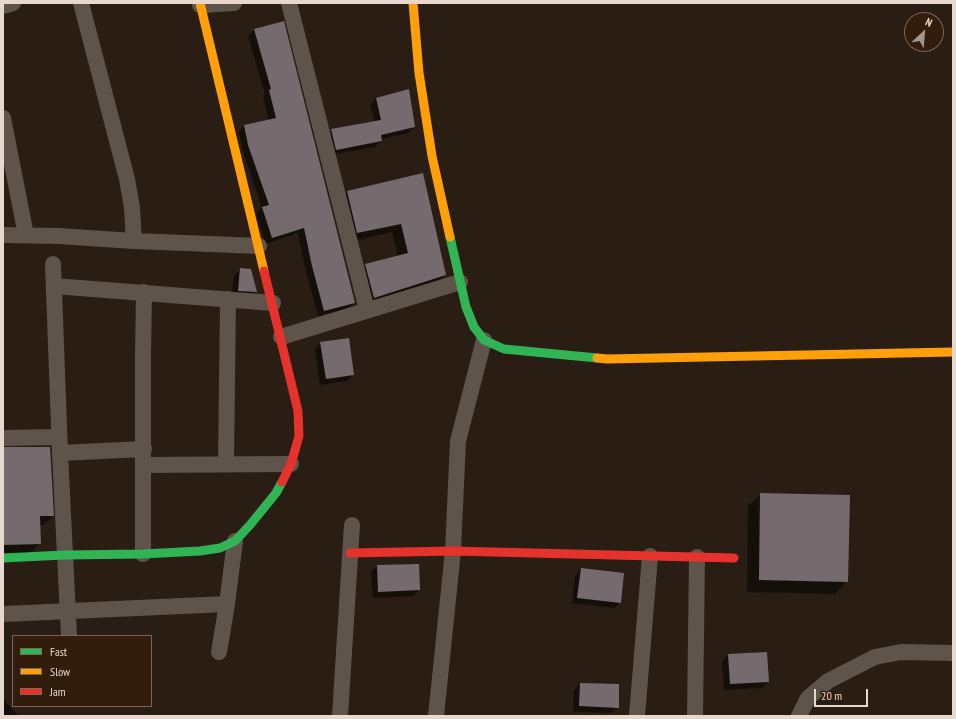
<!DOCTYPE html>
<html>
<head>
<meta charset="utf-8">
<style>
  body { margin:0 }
  #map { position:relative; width:956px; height:719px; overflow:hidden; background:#291d14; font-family:"PT Sans Narrow",sans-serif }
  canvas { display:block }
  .frame { position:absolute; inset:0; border:4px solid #e7d7cc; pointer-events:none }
  .legend { position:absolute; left:12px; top:635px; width:140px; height:72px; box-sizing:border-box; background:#321c0b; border:1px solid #7a6758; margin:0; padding:5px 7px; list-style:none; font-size:12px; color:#e7d7cc }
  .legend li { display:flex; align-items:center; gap:8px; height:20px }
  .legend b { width:20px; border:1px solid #7a6758 }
  .north { position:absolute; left:904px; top:12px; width:40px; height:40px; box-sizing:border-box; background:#321c0b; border:1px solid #7a6758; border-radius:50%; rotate:26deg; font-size:11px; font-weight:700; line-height:16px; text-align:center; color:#e7d7cc }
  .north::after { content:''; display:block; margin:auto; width:14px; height:18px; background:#a4968c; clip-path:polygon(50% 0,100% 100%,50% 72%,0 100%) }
  .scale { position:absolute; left:814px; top:689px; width:54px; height:18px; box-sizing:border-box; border:2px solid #e7d7cc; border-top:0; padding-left:5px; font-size:12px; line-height:14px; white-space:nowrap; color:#e7d7cc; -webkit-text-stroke:3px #321c0b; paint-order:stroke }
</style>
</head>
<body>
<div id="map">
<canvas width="956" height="719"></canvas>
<div class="frame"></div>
<ul class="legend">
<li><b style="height:5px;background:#30b455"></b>Fast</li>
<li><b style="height:5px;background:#ff9f0a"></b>Slow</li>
<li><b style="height:5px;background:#e5322d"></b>Jam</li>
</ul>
<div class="north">N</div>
<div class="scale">20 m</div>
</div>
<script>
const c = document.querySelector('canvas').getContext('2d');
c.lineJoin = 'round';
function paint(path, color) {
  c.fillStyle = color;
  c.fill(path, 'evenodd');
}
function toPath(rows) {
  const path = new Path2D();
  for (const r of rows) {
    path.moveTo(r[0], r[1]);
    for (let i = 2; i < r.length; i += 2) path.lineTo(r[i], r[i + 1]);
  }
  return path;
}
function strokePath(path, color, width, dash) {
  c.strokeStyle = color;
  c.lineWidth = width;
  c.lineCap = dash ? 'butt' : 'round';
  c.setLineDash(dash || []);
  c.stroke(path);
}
const shadow = toPath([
  [254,30,354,303,348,309,318,316,306,272,298,233,266,244,256,214,262,208,243,151,239,132,245,125,269,121,263,97,265,95,248,36],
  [376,98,414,127,408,133,381,139,381,141,375,147,330,155,325,136,331,130,375,122,370,105],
  [422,174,445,275,436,284,365,307,357,274,366,265,398,257,392,232,348,242,338,201,347,192],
  [241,269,256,292,249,298,232,297,234,275],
  [321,343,353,375,347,381,320,385,315,349],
  [3,448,53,516,43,525,39,525,40,543,30,553,3,554],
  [761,494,847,581,835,594,747,592,748,506],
  [377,566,419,590,413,596,373,598,371,572],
  [581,569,620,602,614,608,572,603,575,576],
  [728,655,768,682,762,688,724,690,722,661],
  [580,684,618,707,611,713,573,712,574,690],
  [3,699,19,716,3,716]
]);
const building = toPath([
  [284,21,355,303,324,311,312,266,304,228,272,238,262,207,269,205,248,145,244,125,276,118,269,90,271,89,254,29],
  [409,89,415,127,381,135,382,141,336,150,331,129,381,120,376,98],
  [423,173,446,275,374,298,365,264,408,253,401,224,357,233,347,191],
  [240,268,251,269,257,292,238,291],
  [349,338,354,375,326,379,320,342],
  [3,447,50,447,54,516,40,516,41,544,3,545],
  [760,493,850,495,848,582,759,580],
  [419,564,420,590,378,592,377,565],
  [581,568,624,573,621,603,577,598],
  [767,652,769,682,730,684,728,654],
  [580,683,619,684,619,708,579,706]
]);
const street = toPath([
  [81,3,127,179,132,208,134,241],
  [289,3,367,310],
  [200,5,234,3],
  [3,6,13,3],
  [3,118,26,235],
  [3,235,59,236,134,241,259,246],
  [53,264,60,453,69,636],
  [54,286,273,303],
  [281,337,460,282],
  [3,438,59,437],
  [60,453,144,449],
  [226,464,228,299],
  [144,465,291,464],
  [143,554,143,357,144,292],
  [3,614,227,604],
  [219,652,227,604,235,541],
  [340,716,352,525],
  [436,716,453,551,458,441,484,340],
  [637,716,650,556],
  [695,716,697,557],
  [799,716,808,698,828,681,875,657,901,652,953,653]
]);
const fast = toPath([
  [450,237,466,307,474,327,484,340,504,349,597,358],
  [3,558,64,555,143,554,200,551,220,548,235,541,250,525,276,493,282,482]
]);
const slow = toPath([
  [200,3,264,271],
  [413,3,419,73,432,156,450,237],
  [597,358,607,359,953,352]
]);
const jam = toPath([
  [264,271,298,411,299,436,291,464,282,482],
  [350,553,453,551,734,558]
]);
paint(shadow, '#0007');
paint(building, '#756b6f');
strokePath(street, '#5f544b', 16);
strokePath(fast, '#30b455', 9);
strokePath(slow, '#ff9f0a', 9);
strokePath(jam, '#e5322d', 9);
</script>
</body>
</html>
